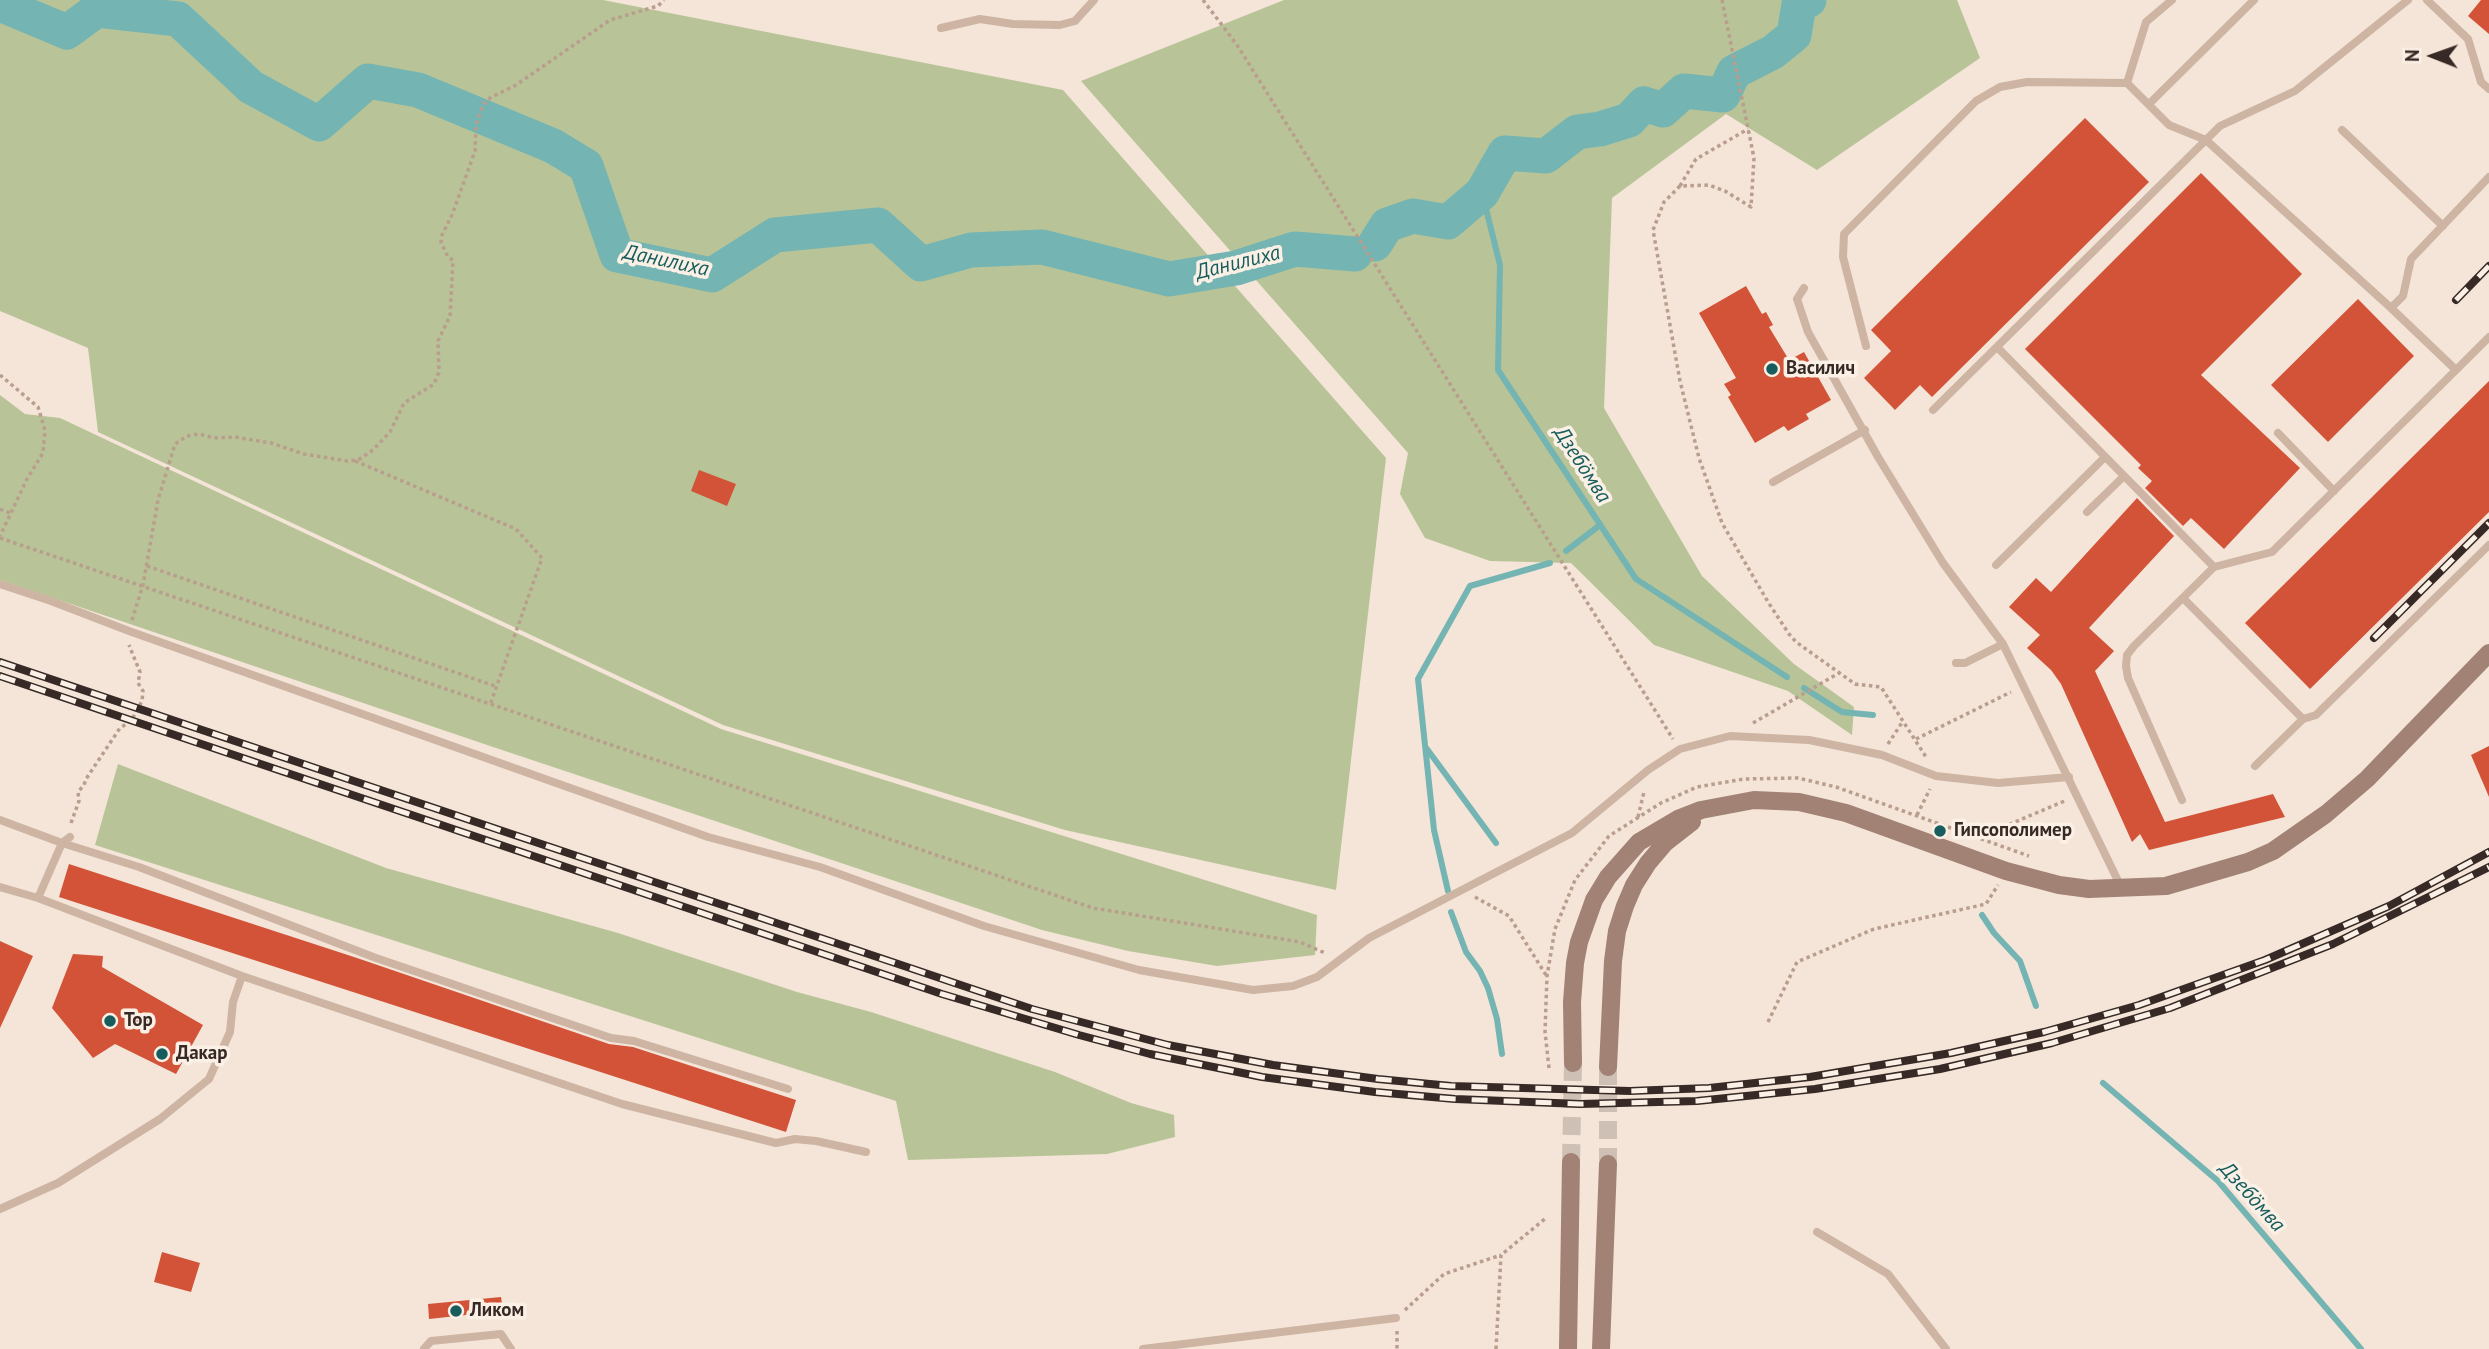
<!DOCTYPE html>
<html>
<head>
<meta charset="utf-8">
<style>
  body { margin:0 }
  #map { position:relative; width:2489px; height:1349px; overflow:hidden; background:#f4e5d8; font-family:"PT Sans",sans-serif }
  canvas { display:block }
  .north { position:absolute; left:2398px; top:21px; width:70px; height:70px; -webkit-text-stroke:5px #fbf0e5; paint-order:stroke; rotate:271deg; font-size:19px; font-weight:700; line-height:28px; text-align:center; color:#372a26 }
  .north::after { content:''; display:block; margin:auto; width:24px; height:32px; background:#372a26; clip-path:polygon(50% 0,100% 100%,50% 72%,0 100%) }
</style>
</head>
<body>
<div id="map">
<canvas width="2489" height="1349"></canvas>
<div class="north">N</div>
</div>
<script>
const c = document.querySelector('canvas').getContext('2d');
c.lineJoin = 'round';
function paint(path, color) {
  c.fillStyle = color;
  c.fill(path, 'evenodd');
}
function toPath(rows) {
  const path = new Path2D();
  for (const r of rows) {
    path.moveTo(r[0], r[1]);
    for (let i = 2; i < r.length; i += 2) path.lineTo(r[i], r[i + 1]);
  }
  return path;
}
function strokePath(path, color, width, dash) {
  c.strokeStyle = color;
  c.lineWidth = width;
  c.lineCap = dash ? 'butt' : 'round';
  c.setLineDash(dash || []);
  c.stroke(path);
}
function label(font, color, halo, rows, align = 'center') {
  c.font = font + ' "PT Sans",sans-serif';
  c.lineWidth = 7;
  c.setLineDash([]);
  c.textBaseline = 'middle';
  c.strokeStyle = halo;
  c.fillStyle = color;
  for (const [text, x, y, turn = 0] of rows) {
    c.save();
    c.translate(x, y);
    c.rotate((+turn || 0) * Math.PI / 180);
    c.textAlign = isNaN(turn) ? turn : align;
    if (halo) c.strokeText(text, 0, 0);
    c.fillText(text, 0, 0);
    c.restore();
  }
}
const green = toPath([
  [0,0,603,0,1063,90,1386,458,1336,890,1065,830,723,725,98,432,88,348,0,311],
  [1284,0,1957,0,1980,58,1817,170,1726,114,1612,198,1604,408,1702,576,1794,664,1854,707,1852,735,1788,691,1654,645,1571,563,1490,561,1425,538,1400,494,1408,453,1081,81],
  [0,395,25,414,60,418,721,729,1317,915,1315,955,1217,966,1128,951,1042,930,496,748,0,580],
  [118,764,386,868,618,933,797,992,871,1012,1055,1072,1131,1103,1174,1115,1175,1137,1107,1154,908,1160,896,1101,95,845]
]);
const stream = toPath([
  [1482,193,1500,265,1498,370,1636,579,1787,677],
  [1566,551,1600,525],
  [1804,688,1842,712,1873,715],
  [1427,749,1496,843],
  [1448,891,1434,830,1418,679,1470,586,1550,563],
  [1451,912,1466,952,1480,971,1488,988,1497,1019,1502,1054],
  [1982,915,1994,933,2020,961,2036,1006],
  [2103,1083,2218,1181,2361,1349]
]);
const river = toPath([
  [0,4,67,32,97,10,178,19,251,87,319,124,368,81,418,90,553,146,586,166,617,255,712,275,775,235,878,225,921,264,971,250,1042,247,1169,279,1236,268,1295,249,1355,254],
  [1375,244,1387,225,1413,216,1448,222,1482,193,1505,153,1546,156,1577,132,1600,129,1629,120,1644,104,1663,110,1684,91,1723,95,1734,72,1773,52,1794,35,1799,4,1809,0]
]);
const building = toPath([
  [2481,0,2489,0,2489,34,2468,16],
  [2085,118,2149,182,1932,397,1920,385,1895,410,1864,378,1891,351,1871,330],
  [2201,173,2302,274,2201,375,2300,468,2224,549,2191,518,2183,526,2145,488,2152,481,2138,468,2141,465,2025,349],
  [1746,286,1762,314,1766,312,1773,325,1769,327,1789,360,1804,352,1831,400,1806,414,1809,419,1788,431,1784,426,1755,443,1728,397,1731,395,1724,384,1736,378,1699,313],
  [2358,299,2414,356,2328,442,2271,385],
  [2489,381,2489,512,2310,689,2245,623],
  [699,470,736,484,727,506,691,491],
  [2137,498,2174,536,2089,628,2114,651,2095,671,2165,822,2273,794,2285,817,2149,850,2140,834,2132,842,2061,684,2051,670,2027,648,2040,635,2009,607,2036,578,2051,592],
  [2489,746,2489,797,2471,755],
  [69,864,357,958,609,1044,633,1047,796,1100,786,1132,59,897],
  [0,941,33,956,0,1028],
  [73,954,103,956,102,967,203,1025,176,1074,115,1044,93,1058,52,1008],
  [162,1252,200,1263,191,1292,154,1282],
  [501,1297,503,1311,429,1319,428,1304]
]);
const secondaryTunnel = toPath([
  [1608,1067,1608,1164],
  [1571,1162,1573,1063]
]);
const path = toPath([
  [1203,0,1237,45,1673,739],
  [1722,0,1754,158,1751,207,1725,191,1709,185,1680,186,1664,202,1653,230,1680,381,1699,458,1722,523,1768,602,1789,634,1796,642,1855,684,1881,687,1926,757],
  [1680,186,1696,159,1748,129],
  [0,375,38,407,45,430,43,453,27,479,0,536],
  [355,461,516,529,542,558,490,705],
  [0,509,10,513],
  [0,538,1093,908,1300,942,1325,953],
  [147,566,495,686],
  [132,620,143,585,158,500,175,444,187,436,199,434,214,438,235,437,271,443,304,454,347,461,358,460,373,450,390,432,404,403,434,384,439,372,438,341,450,316,453,260,448,257,441,242,442,235,452,215,475,151,476,125,483,105,488,99,516,85,610,20,658,6,664,0],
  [1753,723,1839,673],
  [1916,739,2011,692],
  [1888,744,1903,721],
  [1917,815,1930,789],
  [1638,817,1644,792],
  [71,823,79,801,78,792,84,785,86,779,120,728,131,721,142,701,143,691,138,683,140,672,129,645],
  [1977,838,2067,800],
  [1475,897,1509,916,1546,975],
  [1768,1022,1797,962,1874,929,1986,904,1998,885],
  [1549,1068,1545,1032,1547,976,1555,929,1575,880,1609,836,1661,803,1697,787,1744,779,1798,778,1836,787,2029,856],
  [1405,1310,1444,1274,1501,1255],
  [1397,1331,1397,1349],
  [1496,1349,1501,1255,1546,1218]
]);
const lane = toPath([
  [2427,0,2468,39,2481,82,2489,89],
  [941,28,980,19,1013,24,1060,25,1075,21,1094,0],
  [2127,83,2146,22,2172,0],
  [2149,104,2254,0],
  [2342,130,2443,226],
  [1804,288,1797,299,1808,332,1878,457,1943,563,2003,644,2121,887],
  [1866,346,1843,257,1844,234,1976,101,2000,87,2027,82,2127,83,2169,125,2206,140,2391,308],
  [1997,347,2214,567],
  [2456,370,2489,337],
  [1933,410,2220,126,2295,91,2408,0],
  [2278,433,2334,491],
  [1773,482,1865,430],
  [2087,512,2124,476],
  [1996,565,2105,457],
  [0,584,51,601,129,631,708,837,820,867,984,926,1139,970,1253,990,1293,986,1317,977,1369,938,1572,833,1648,770,1680,749,1730,736,1809,740,1882,755,1936,776,1998,783,2069,777],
  [2183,598,2303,719,2255,766],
  [1956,663,1965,663,2003,644],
  [2303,719,2316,715,2489,545],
  [2182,800,2128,678,2126,666,2127,655,2134,646,2214,567,2272,552,2456,370,2391,308,2403,296,2411,259,2489,177],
  [0,820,62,843,139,867,376,958,611,1038,634,1041,788,1089],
  [0,887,38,898,242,976,622,1104,776,1143,795,1139,816,1141,866,1152],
  [38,898,62,843,70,837],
  [0,1209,58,1183,160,1119,209,1079,230,1032,233,1002,242,976],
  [1817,1232,1888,1274,1946,1349],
  [424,1349,431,1341,501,1334,511,1349],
  [1143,1349,1396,1318]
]);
const secondary = toPath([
  [1573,1063,1572,1002,1575,963,1579,942,1594,900,1608,877,1639,842,1678,819,1701,810,1754,800,1799,802,1846,813,2006,871,2059,885,2089,889,2166,886,2248,862,2273,851,2326,814,2367,779,2489,653],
  [1608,1067,1613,961,1617,931,1625,906,1634,885,1648,863,1665,843,1692,822],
  [1568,1349,1571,1162],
  [1601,1349,1608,1164]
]);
const rail = toPath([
  [2456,300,2489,266],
  [2374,638,2489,523],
  [0,662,1032,1009,1168,1045,1273,1065,1378,1079,1451,1086,1630,1091,1709,1088,1810,1077,1951,1053,2044,1032,2139,1005,2265,960,2389,906,2489,852],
  [0,676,942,994,1079,1035,1150,1054,1262,1077,1375,1092,1455,1099,1580,1104,1697,1101,1815,1089,1940,1069,2052,1043,2170,1008,2333,944,2489,867]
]);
const markers = [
  [1772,369,7,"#175d5d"],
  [1940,831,7,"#175d5d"],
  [110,1021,7,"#175d5d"],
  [162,1054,7,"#175d5d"],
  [456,1311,7,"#175d5d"]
];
const poiNames = [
  ["Василич",1786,369],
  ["Гипсополимер",1954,831],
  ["Тор",124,1021],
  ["Дакар",176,1054],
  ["Ликом",470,1311]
];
const waterNames = [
  ["Данилиха",666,261,12],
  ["Данилиха",1238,263,-14],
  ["Дзебӧмва",1582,465,57],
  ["Дзебӧмва",2252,1197,48]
];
paint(green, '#b8c497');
strokePath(stream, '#74b4b2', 6);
strokePath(river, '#74b4b2', 35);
paint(building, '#d35338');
strokePath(secondaryTunnel, '#cec0b4', 18, [18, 9]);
strokePath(path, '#b99d8d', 3.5, [3.5, 3.5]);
strokePath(lane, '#cdb4a3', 8);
strokePath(secondary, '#a18274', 18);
strokePath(rail, '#372a26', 8);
strokePath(rail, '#fbf0e5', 5, [16]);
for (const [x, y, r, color] of markers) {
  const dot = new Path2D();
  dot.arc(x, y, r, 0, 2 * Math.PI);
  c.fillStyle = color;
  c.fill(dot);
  strokePath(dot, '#fbf0e5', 2.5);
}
label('bold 19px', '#372a26', '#fbf0e5', poiNames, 'left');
label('italic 21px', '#175d5d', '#fbf0e5', waterNames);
</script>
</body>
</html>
